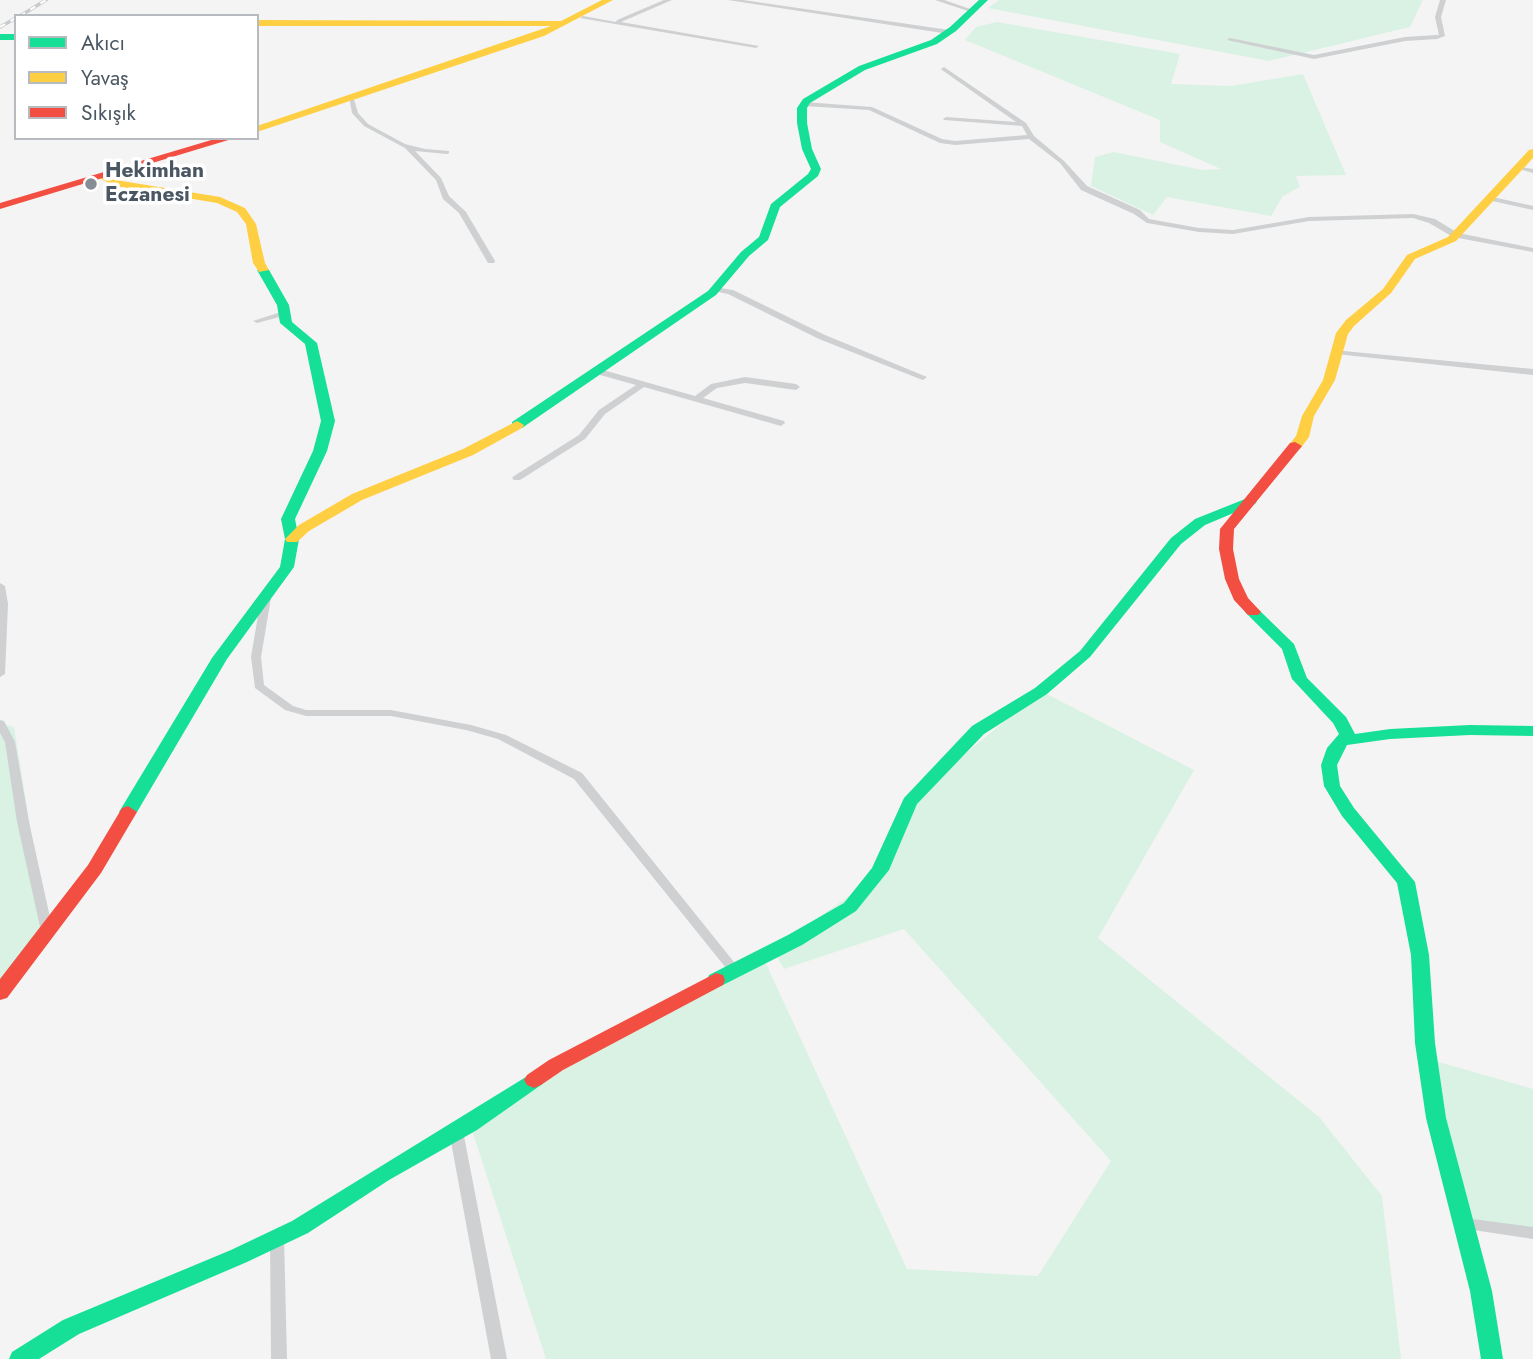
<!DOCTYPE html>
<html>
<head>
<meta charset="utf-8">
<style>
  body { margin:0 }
  #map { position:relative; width:1533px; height:1359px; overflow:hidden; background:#f4f4f4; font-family:Jost,sans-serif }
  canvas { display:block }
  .legend { position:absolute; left:14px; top:14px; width:245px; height:126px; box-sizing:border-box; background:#fff; border:2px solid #b7bbc0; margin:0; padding:9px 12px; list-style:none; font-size:21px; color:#4a5661 }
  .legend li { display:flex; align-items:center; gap:14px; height:35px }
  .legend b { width:35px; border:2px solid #b7bbc0 }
</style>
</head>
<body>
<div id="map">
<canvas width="1533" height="1359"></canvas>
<ul class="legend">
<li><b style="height:9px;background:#16e098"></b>Akıcı</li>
<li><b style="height:9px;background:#ffcf43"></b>Yavaş</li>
<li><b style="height:9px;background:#f24e42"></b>Sıkışık</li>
</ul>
</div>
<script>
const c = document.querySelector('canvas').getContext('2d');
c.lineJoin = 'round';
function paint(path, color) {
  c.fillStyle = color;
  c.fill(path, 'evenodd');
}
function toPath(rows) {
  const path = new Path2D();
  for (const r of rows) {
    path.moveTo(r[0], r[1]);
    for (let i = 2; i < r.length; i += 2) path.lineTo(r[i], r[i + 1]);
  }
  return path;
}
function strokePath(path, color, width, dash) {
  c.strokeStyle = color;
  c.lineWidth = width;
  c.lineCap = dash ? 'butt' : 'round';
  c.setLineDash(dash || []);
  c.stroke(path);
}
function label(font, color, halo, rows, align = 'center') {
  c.font = font + ' Jost,sans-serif';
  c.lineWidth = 7;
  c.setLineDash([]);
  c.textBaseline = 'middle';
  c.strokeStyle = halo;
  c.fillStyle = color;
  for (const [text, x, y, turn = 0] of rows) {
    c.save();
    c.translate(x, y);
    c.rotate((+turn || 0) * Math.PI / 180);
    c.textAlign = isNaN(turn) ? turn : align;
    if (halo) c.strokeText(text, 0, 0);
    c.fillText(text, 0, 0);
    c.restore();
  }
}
const green = toPath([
  [999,0,1423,0,1410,27,1269,61,988,8],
  [997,22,1180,54,1171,84,1231,86,1303,74,1346,175,1296,176,1300,187,1283,196,1271,216,1167,197,1153,215,1091,186,1095,157,1114,152,1202,170,1221,169,1160,142,1160,120,965,40,976,27],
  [1041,691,1194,770,1098,938,1319,1117,1382,1196,1401,1359,546,1359,470,1124,762,955,907,1269,1038,1276,1111,1161,904,929,784,969,773,950,873,879,929,784],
  [0,724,14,727,47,931,0,992],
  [1428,1059,1533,1089,1533,1232,1465,1224]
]);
const street = toPath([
  [664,0,672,0,621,22,759,46,756,48,580,18,583,16,616,22,617,20,664,0],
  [728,0,743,0,949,30,952,32,949,34,728,0],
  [935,0,944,0,976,11,971,12,935,0],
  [1440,0,1446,0,1441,17,1445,36,1437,39,1405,41,1314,59,1227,40,1230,38,1314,55,1405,37,1437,35,1439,35,1435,17,1440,0],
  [944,67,1026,123,1034,136,1064,161,1087,186,1140,210,1149,219,1199,228,1233,230,1309,217,1413,214,1435,219,1458,233,1533,248,1533,252,1453,237,1429,223,1413,218,1309,221,1233,234,1199,232,1147,223,1134,214,1081,190,1060,163,1029,139,955,145,940,143,869,110,804,106,801,104,804,102,872,107,942,139,955,141,1027,135,1022,126,944,120,943,119,946,117,1016,122,942,70,941,69,944,67],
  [349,96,353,96,358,113,368,124,405,144,425,149,449,151,449,153,447,154,415,151,441,178,449,196,466,212,495,261,494,263,488,263,459,213,443,199,436,180,405,148,364,126,352,113,349,96],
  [1515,166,1533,169,1533,173,1515,168,1515,166],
  [1488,196,1533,206,1533,210,1488,200,1488,196],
  [713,287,733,290,825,335,927,377,923,380,920,379,819,339,728,294,713,291,713,287],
  [284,311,287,311,287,315,257,323,253,321,284,311],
  [1333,350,1533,369,1533,375,1336,354,1333,354,1333,350],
  [596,368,695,396,711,384,745,377,796,384,800,387,796,390,745,383,717,388,703,398,784,421,785,423,781,426,644,387,605,414,585,439,520,480,514,480,512,478,514,476,579,435,599,410,636,385,593,373,593,369,596,368],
  [0,583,5,586,8,604,5,674,0,677,0,583],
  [266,595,271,598,261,657,264,685,293,706,306,710,391,710,471,725,506,735,582,773,738,967,740,970,738,973,734,974,730,973,574,779,498,739,466,730,391,716,306,716,285,710,255,688,251,657,261,598,266,595],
  [0,720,4,721,15,742,29,822,53,931,51,934,47,935,43,934,41,931,17,822,5,742,0,733,0,720],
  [456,1126,461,1127,463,1131,507,1359,491,1359,449,1131,451,1127,456,1126],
  [1465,1218,1533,1227,1533,1239,1460,1228,1458,1224,1460,1220,1465,1218],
  [277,1232,282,1234,284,1238,287,1359,271,1359,270,1238,272,1234,277,1232]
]);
const fast = toPath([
  [979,0,988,0,956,31,937,44,865,70,810,103,807,108,807,123,812,149,821,169,818,176,780,207,768,240,749,256,716,295,522,428,512,428,512,422,708,291,741,252,759,237,771,204,808,174,811,169,802,149,797,123,797,108,803,99,859,66,931,40,950,27,979,0],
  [0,34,16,34,16,40,0,40,0,34],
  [263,267,269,270,289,305,292,322,317,343,335,421,327,451,295,519,299,539,294,567,227,659,137,812,128,818,119,812,212,658,280,567,285,539,281,519,313,451,321,421,305,344,280,323,277,305,257,270,263,267],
  [1250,497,1257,501,1255,504,1205,525,1181,544,1090,657,1047,694,984,734,917,804,889,870,856,911,802,945,723,985,716,987,709,985,707,980,709,975,788,935,844,903,872,868,904,798,972,726,1035,688,1080,651,1171,538,1195,519,1250,497],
  [1253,607,1258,609,1294,644,1307,678,1346,717,1355,734,1390,729,1470,725,1533,726,1533,736,1470,735,1390,739,1347,745,1337,765,1340,786,1354,808,1415,882,1429,955,1435,1043,1446,1118,1492,1291,1503,1359,1481,1359,1470,1291,1426,1118,1415,1043,1411,955,1397,883,1342,816,1324,786,1321,765,1327,748,1339,734,1333,723,1292,679,1282,649,1245,612,1253,607],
  [534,1072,541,1075,544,1080,541,1085,477,1130,389,1180,308,1233,247,1262,79,1334,39,1359,9,1359,12,1352,63,1320,231,1250,292,1221,534,1072]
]);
const slow = toPath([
  [602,0,613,0,544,36,257,132,257,126,551,26,257,26,257,20,561,21,602,0],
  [1533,149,1533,158,1456,241,1415,259,1391,293,1354,326,1348,334,1335,380,1314,416,1309,437,1300,449,1290,449,1288,446,1296,436,1302,416,1323,380,1336,333,1346,320,1383,289,1407,255,1448,237,1529,150,1533,149],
  [105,174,122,181,220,197,245,208,256,224,265,263,269,270,259,272,253,263,246,224,237,212,217,203,115,186,101,179,100,177,105,174],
  [517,421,524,425,522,428,473,455,362,500,309,531,297,542,287,542,285,539,299,525,352,494,463,449,517,421]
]);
const jam = toPath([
  [218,138,235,138,0,209,0,203,218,138],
  [1295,442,1302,446,1234,529,1233,549,1239,579,1248,598,1261,612,1258,615,1248,615,1234,600,1225,579,1219,549,1220,529,1290,443,1295,442],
  [128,806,137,812,101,873,7,998,0,1000,0,979,88,865,122,808,128,806],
  [716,973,723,975,725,980,723,985,563,1070,541,1085,534,1088,527,1085,524,1080,527,1075,549,1060,716,973]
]);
const rail = toPath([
  [20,16,46,0],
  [0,27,16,18]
]);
const markers = [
  [91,184,7,"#868d94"]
];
const farPoinames = [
  ["Hekimhan",105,172],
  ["Eczanesi",105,196]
];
paint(green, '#d9f2e3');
paint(street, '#ced0d2');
paint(fast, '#16e098');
paint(slow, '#ffcf43');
paint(jam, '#f24e42');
strokePath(rail, '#c9cacc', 3.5);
strokePath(rail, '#fff', 2, [6]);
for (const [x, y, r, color] of markers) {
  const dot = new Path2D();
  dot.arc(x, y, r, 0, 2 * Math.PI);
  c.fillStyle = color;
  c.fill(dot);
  strokePath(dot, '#fff', 2.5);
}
label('bold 21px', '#4a5661', '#fff', farPoinames, 'left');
</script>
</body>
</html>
